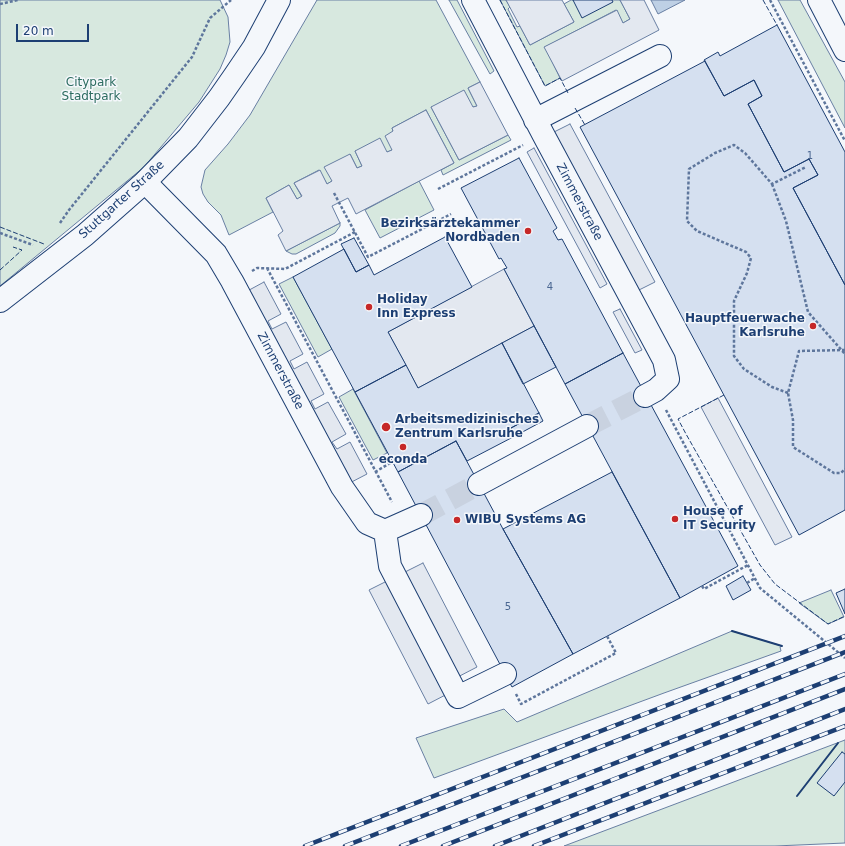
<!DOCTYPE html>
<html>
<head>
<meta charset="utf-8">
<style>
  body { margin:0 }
  #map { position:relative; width:845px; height:846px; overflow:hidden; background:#f4f7fb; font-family:"DejaVu Sans",sans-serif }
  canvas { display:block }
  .scale { position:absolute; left:16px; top:24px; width:73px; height:18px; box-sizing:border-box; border:2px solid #1d3f73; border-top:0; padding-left:5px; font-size:12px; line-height:14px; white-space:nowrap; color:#1d3f73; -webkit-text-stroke:3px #f4f7fb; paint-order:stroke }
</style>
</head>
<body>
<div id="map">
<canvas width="845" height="846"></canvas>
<div class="scale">20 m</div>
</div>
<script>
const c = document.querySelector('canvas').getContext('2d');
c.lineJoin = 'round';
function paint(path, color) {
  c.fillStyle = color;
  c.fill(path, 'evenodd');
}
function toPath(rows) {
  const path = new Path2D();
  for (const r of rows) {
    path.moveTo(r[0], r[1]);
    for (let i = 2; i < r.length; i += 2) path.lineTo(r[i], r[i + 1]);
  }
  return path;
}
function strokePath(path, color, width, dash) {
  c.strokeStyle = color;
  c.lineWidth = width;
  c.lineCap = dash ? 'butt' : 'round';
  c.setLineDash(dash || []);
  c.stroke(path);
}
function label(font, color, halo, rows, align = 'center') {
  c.font = font + ' "DejaVu Sans",sans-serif';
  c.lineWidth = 3;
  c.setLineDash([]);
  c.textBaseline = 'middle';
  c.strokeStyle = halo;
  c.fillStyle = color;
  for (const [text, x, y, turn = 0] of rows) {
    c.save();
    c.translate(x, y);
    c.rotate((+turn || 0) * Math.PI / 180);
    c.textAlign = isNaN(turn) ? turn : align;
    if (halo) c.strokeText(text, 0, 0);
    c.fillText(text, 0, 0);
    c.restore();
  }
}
const green = toPath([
  [0,0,220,0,228,17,230,42,226,55,220,69,199,102,144,167,0,286,0,0],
  [317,0,436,0,480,82,468,88,477,106,473,107,431,107,459,160,508,135,511,140,443,175,441,170,454,163,426,110,392,128,393,131,392,150,387,152,355,151,362,166,357,168,350,154,332,181,327,184,319,170,294,183,302,197,297,199,289,185,266,198,273,212,229,235,221,215,208,202,203,194,201,187,205,170,228,144,250,115,317,0],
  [449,0,457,0,494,71,490,74,449,0],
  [500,0,506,0,510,7,508,9,517,27,520,26,530,45,574,22,564,4,571,0,620,0,630,19,623,23,616,10,545,47,560,78,545,86,500,0],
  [778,0,800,0,845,82,845,128,778,0],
  [419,181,434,210,380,238,365,210,419,181],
  [340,223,340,226,335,233,296,254,292,254,286,251,340,223],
  [293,277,332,349,318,357,279,284,293,277],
  [353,389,387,453,373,460,339,397,353,389],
  [831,590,844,617,828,624,799,603,831,590],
  [732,631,782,646,780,647,781,651,664,693,434,778,416,738,504,709,517,722,732,631],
  [845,740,845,843,775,846,564,846,845,740]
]);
const parking = toPath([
  [506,0,562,0,574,22,530,45,506,0],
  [620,0,644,0,659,30,562,81,544,47,617,10,623,23,630,19,620,0],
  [480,82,508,135,459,160,431,107,464,90,473,107,477,106,468,88,480,82],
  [426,110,454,163,356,214,348,198,332,206,340,223,286,251,278,235,283,231,266,198,289,185,297,199,302,196,294,183,320,170,327,184,332,181,324,167,350,154,357,168,362,166,355,151,380,138,387,152,392,150,385,136,393,131,392,128,426,110],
  [570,124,655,282,629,295,544,137,570,124],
  [534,148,607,284,600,288,527,152,534,148],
  [504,269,534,326,418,388,388,332,504,269],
  [264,282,281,314,268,321,272,329,286,322,303,354,290,361,294,369,307,362,324,394,311,401,315,409,328,402,346,434,332,442,337,449,350,442,367,474,342,487,240,295,264,282],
  [620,309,642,350,635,353,613,312,620,309],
  [718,398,792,537,775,545,701,407,718,398],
  [423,563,477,667,450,681,455,690,428,704,369,590,423,563]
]);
const water = toPath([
  [651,0,685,0,658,14,651,0]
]);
const building = toPath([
  [573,0,612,0,613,2,582,18,573,0],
  [777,25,845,152,845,285,793,188,818,175,809,159,784,172,748,104,762,96,754,80,724,96,704,60,718,52,720,56,777,25],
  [705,61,724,96,754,80,762,96,748,104,784,172,809,159,818,175,793,188,845,285,845,510,799,535,580,127,705,61],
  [519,158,557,228,553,231,558,240,562,239,623,353,565,384,504,269,507,268,501,258,499,259,461,188,519,158],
  [445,237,472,287,388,332,406,365,355,392,293,277,344,249,356,272,369,265,374,275,445,237],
  [354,238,369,265,356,272,341,244,354,238],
  [534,326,556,367,523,384,502,343,534,326],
  [502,343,539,413,511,428,515,436,467,461,456,441,398,472,355,392,406,365,418,388,502,343],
  [623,353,738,566,680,598,565,384,623,353],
  [539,413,543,421,515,436,511,428,539,413],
  [456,441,503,529,573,654,512,687,398,472,456,441],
  [612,472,680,598,573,654,503,529,612,472],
  [743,576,751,590,733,600,726,586,743,576],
  [845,589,845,614,836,593,845,589],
  [842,752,845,754,845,782,834,796,817,783,842,752]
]);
const minorTunnel = toPath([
  [587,426,645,396],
  [421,515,479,484]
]);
const path = toPath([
  [770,0,845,141],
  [0,4,18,0],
  [772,184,786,221,808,312,845,354],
  [438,189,523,145],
  [334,193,368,257,451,214],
  [60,223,69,210,192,57,210,18,231,0],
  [0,233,33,245],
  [267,268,392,502],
  [252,271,257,268,285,269,355,232],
  [845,350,799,351,788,393,793,420,793,447,834,473,841,473,845,469],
  [788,393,772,387,744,369,734,356,734,301,747,273,751,258,746,252,697,231,687,221,689,169,715,153,734,145,745,153,772,184,806,167],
  [666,410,760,588,845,658],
  [375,472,392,462],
  [747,583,755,578],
  [702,586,704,589,748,565],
  [516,694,521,704,616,653,607,636]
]);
const minor = toPath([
  [473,0,543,134,664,360,668,379,656,390,645,396],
  [535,120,660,56],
  [145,182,216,254,232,281,342,487,367,523,385,531,421,515],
  [479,484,587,426],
  [385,531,390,566,458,697,505,674]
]);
const major = toPath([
  [819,0,845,50],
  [0,301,85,235,145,182,188,138,219,98,235,75,254,47,279,0]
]);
const rail = toPath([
  [305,846,845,636],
  [345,846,845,652],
  [401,846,845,674],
  [443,846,845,689],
  [495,846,845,709],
  [534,846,845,726]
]);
const fence = toPath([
  [500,0,545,86,560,78,568,93],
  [763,0,777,25],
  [575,108,585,125],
  [0,227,44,244],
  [0,270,22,250,13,247],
  [724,395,678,419,686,434,760,565,775,584,828,624,845,616]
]);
const wall = toPath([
  [732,631,782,646],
  [797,796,838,743]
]);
const markers = [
  [528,231,4,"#c62828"],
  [369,307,4,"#c62828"],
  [813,326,4,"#c62828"],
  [386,427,5,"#c62828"],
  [403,447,4,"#c62828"],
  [675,519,4,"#c62828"],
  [457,520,4,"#c62828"]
];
const numberNames = [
  ["1",810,156],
  ["4",550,287],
  ["5",508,607]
];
const parkNames = [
  ["Citypark",91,83],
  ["Stadtpark",91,97]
];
const streetNames = [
  ["Stuttgarter Straße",122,200,-42],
  ["Zimmerstraße",579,202,62],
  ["Zimmerstraße",280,371,62]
];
const poiNames = [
  ["Bezirksärztekammer",520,224,"right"],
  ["Nordbaden",520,238,"right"],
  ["Holiday",377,300],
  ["Inn Express",377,314],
  ["Hauptfeuerwache",805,319,"right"],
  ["Karlsruhe",805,333,"right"],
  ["Arbeitsmedizinisches",395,420],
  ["Zentrum Karlsruhe",395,434],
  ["econda",403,460,"center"],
  ["House of",683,512],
  ["IT Security",683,526],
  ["WIBU Systems AG",465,520]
];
paint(green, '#d7e8df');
strokePath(green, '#687fa3', 1);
paint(parking, '#e3e8f0');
strokePath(parking, '#687fa3', 1);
paint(water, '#bed0e5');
strokePath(water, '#687fa3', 1);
paint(building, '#d5e0f0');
strokePath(building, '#1d3f73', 1);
strokePath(minorTunnel, '#c9d2e0', 22, [22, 11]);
strokePath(minor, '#1d3f73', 24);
strokePath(major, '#1d3f73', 24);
strokePath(path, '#5e769c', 2.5, [3, 2]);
strokePath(minor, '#f4f7fb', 22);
strokePath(major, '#f4f7fb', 22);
strokePath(rail, '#1d3f73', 4.5);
strokePath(rail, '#f4f7fb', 3, [9]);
strokePath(fence, '#1d3f73', 1, [5, 2]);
strokePath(wall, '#1d3f73', 2);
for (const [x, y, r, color] of markers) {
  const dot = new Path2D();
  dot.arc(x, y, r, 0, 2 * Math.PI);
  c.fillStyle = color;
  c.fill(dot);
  strokePath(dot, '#f4f7fb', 1.5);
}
label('10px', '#4b6792', null, numberNames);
label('12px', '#2c6c60', '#f4f7fb', parkNames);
label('12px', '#1d3f73', '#f4f7fb', streetNames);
label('bold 12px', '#1d3f73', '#f4f7fb', poiNames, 'left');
</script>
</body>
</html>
